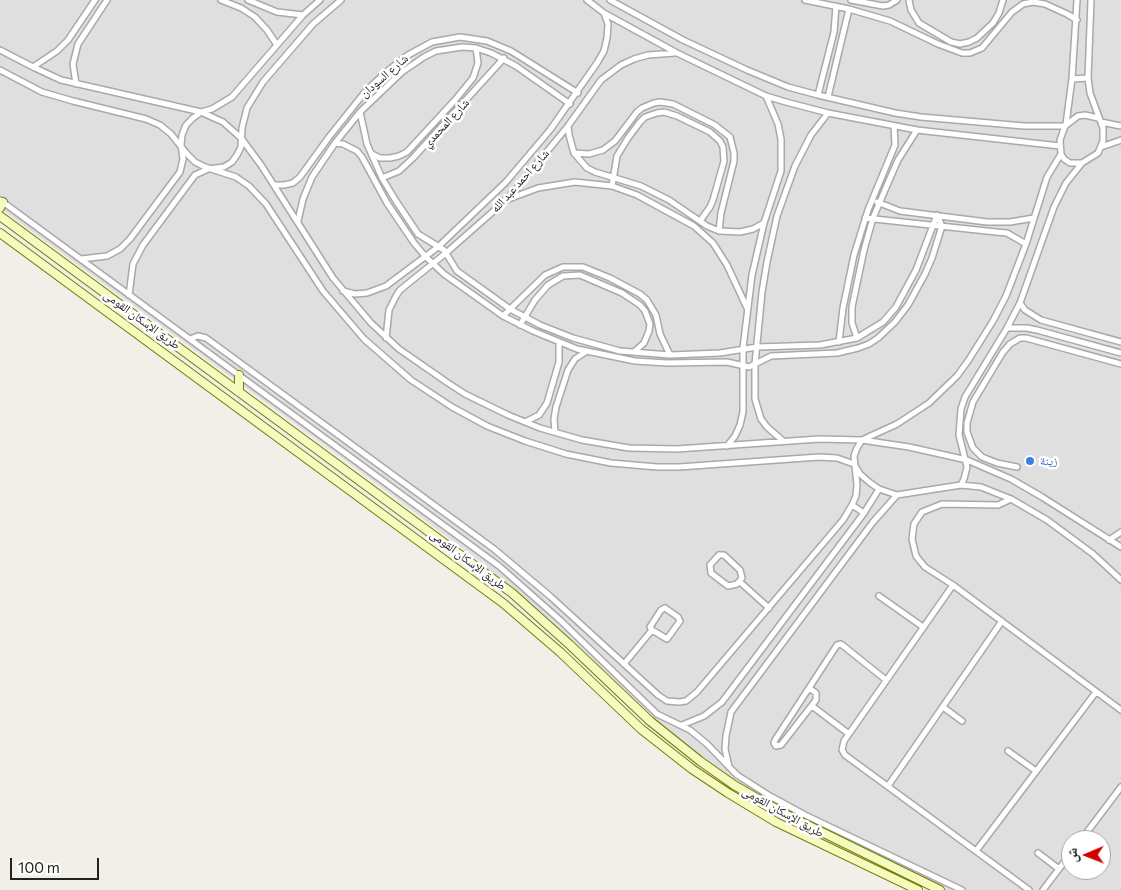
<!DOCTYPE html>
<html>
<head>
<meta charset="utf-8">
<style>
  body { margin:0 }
  #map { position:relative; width:1121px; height:890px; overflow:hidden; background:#f2efe9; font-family:Commissioner,"Noto Naskh Arabic",sans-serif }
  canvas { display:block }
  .north { position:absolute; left:1061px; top:830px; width:50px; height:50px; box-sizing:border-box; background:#fff; border:1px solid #a7a7a7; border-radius:50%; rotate:269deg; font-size:14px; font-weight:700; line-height:20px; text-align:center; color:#222 }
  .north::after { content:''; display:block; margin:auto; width:18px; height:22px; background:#d40000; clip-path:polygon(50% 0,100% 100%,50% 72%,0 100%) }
  .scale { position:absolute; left:10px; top:858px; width:89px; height:22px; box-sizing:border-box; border:2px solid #222; border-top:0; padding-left:6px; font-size:15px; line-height:18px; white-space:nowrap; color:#222; -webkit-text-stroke:4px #fff; paint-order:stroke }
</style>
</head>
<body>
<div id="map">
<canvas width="1121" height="890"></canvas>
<div class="north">ش</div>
<div class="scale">100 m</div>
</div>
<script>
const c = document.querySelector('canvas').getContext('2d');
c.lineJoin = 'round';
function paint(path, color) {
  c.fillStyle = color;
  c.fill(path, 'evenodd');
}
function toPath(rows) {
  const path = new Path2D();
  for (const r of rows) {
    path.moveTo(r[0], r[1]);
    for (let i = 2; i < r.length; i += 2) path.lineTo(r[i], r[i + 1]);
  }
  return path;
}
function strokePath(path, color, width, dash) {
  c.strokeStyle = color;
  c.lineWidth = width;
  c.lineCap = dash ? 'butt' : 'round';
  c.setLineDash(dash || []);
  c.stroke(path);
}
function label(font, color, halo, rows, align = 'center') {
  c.font = font + ' Commissioner,"Noto Naskh Arabic",sans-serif';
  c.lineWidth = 5;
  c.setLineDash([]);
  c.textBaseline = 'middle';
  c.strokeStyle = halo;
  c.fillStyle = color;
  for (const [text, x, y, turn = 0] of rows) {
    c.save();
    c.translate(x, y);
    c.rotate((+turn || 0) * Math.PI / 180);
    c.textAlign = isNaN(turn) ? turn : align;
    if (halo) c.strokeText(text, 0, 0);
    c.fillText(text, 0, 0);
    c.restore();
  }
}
const residential = toPath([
  [0,0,1121,0,1121,890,940,890,816,828,706,770,691,759,646,722,513,590,478,560,361,472,0,208],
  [1071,840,1101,840,1101,870,1071,870]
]);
const street = toPath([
  [221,0,241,8,255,17,267,30,277,45],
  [248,0,277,12,303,15],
  [587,0,604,13,677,53,766,96,786,102,828,113,917,130,1060,146],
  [610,0,683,40,747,70,788,87,818,95,895,113,921,117,1024,126,1065,126],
  [805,0,849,9,890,21,938,44,962,53,970,53,982,48,1012,12,1023,4,1033,2,1045,4,1067,14,1077,20],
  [851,0,883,6,889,5,897,0],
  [909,0,911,10,919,23,951,42,960,44,969,42,977,38,993,23,999,13,1003,0],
  [1091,0,1088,78,1090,93,1103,128,1103,141,1098,153,1082,163,1070,163,1064,159,1061,154,1060,140,1065,126,1078,116,1085,115,1098,118],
  [0,50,33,67,61,80,201,112,223,122,241,138,261,165,333,278,371,323,399,349,448,383,465,394,508,415,540,428,582,440,629,448,677,449,819,439,862,440,909,447,967,460,1011,479,1042,497,1121,547],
  [33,67,57,51,68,40,95,0],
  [0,70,42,92,73,101,146,119,160,125,171,134,187,154,195,162,205,167,236,177,249,186,266,204,323,291,364,339,411,380,452,407,487,426,525,441,544,447,566,454,611,463,657,467,679,467,819,457,837,458,854,464,860,474,869,482,879,489,897,495,961,485,981,487,1011,499,1047,520,1093,554,1121,580],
  [1072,79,1088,78],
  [76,84,73,64,78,44,107,0],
  [818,95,834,32,836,6],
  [828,97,849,9],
  [360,112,367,144,382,178,396,201,418,234,444,250,457,271,510,309,540,325,573,338,620,351,670,355,720,353,757,347,820,345,857,338,883,322,896,307,916,270,937,215],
  [1101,122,1121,126],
  [1066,124,1072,79,1077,0],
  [568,126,569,135,574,153,587,168,595,172,641,186,669,200,707,226,719,231,740,232,753,229,764,223],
  [335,143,343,144,357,151,362,157,387,203,414,243,425,256,444,274,503,316,533,331,577,349,635,361,667,363,727,362,749,367,771,356,837,353,858,348,869,344,878,338,895,322,908,305,925,274,932,258,942,226,937,215],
  [1101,147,1121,140],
  [574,153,589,154,603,150,615,141,637,112,642,108,654,103,660,102,673,104,715,125,730,137,734,153,734,161,721,213,719,231],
  [372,154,380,158,390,158,399,156,407,152,455,100,473,78,478,63,476,48],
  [382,178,399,171,413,158,504,58],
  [274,185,284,185,293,183,300,177,329,137,365,92,385,73,408,55,432,42,460,37,487,41,511,51,578,93],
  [612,186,617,156,628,138,640,122,645,117,657,113,664,112,677,116,710,132,720,141,723,147,724,161,713,200,710,207,700,221],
  [0,200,499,566,560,620,657,714,690,730,707,744,737,775,770,796,805,815,962,890],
  [506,200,538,188,575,182,612,186,637,195,694,226,713,243,727,265,747,308],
  [877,202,900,211,987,222,1010,222,1034,218],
  [865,218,996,232,1007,233,1026,244],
  [298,221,303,199,312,177,335,143,360,112,402,72,424,57,436,51,462,47,476,48,491,53,516,66,570,104],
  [81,259,107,256,120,249,130,239,180,172,183,159,181,145,182,135,186,125,193,118,201,112,212,109,232,97,303,15,320,0],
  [343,291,355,294,367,293,386,286,438,247,506,182,550,130,597,63,604,51,607,38,608,24,604,13],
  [129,295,133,264,143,245,195,175,208,169,224,167,232,162,237,155,241,147,242,128,247,108,263,82,313,24,341,0],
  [1020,303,1025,310,1041,320,1121,342],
  [503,316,545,275,563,267,583,267,610,278,640,294,647,300,656,315,660,334,670,355],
  [520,325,535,300,548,285,563,276,580,275,622,293,640,305,645,311,650,324,649,331,644,343,634,352],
  [1007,328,1027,328,1037,330,1121,353],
  [386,338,389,310,396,296,400,290,446,253,497,208,516,189,568,126,601,80,621,65,634,59,648,55,675,53],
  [857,338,852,323,852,307,864,250,873,218,891,176,898,160,917,130],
  [190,339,198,336,206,338,494,549,551,597,658,695,667,701,679,702,686,701,697,692,843,520,852,505,856,496,857,485,854,456,857,448,862,440,897,424,929,403,957,376,968,361,993,321,1006,296,1026,244,1047,177,1061,154],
  [839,342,843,308,854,255,868,210,895,145,894,126],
  [525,422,539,415,547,403,559,362,559,342],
  [555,432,554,419,556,407,568,370,575,359,587,351],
  [782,440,767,427,761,419,755,399,755,364,762,292,767,262,777,216,795,166,811,135,828,113],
  [727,446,735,436,740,425,743,412,743,348,752,275,764,223,781,171,781,139,778,124,766,96],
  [1017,467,997,463,982,457,973,448,967,432,967,423,973,402,1003,352,1010,344,1020,338,1026,338,1121,364],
  [961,485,964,479,967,467,959,435,961,409,965,397,1007,328,1020,303,1054,207,1066,183,1082,163],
  [1011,499,998,505,942,504,922,512,914,524,912,539,916,556,925,567,953,585,1121,710],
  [852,505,864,513],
  [1109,540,1121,532],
  [719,555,724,555,740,570,742,578,737,584,728,586,711,573,710,565,719,555],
  [740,582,769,608],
  [953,585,844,741,842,750,845,755,1029,890],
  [879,596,923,627],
  [665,608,678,617,680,621,667,639,652,630,650,627,661,610,665,608],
  [624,664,652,630],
  [809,688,816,693,816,700,781,745,776,746,774,743,775,740,809,688,837,645,841,644,886,680],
  [812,706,849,734],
  [943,707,962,721],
  [682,725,704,716,722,702,864,513,879,489],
  [1008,751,1036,771],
  [729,767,725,749,726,736,731,712,873,522,897,495],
  [888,786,1002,621],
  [1081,840,1121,787],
  [976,851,1096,692],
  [1038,853,1059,869],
  [1043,890,1071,853]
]);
const secondary = toPath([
  [0,208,3,202],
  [0,216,512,593,570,645,650,721,700,761,734,785,783,813,940,890],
  [0,233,503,603,560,652,641,729,692,769,728,793,776,822,918,890],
  [239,375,239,392]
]);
const markers = [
  [1030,461,5,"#3f7fe0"]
];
const streetNames = [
  ["شارع السودان",384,76,-41],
  ["شارع المحمدي",446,123,-47],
  ["شارع احمد عبد الله",520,181,-48],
  ["طريق الإسكان القومى",142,320,36],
  ["طريق الإسكان القومى",468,560,37],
  ["طريق الإسكان القومى",783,812,29]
];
const shopNames = [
  ["زينة",1040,461]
];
paint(residential, '#e0dfdf');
strokePath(street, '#a9a9a9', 8);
strokePath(secondary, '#707d05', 10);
strokePath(street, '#fff', 5);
strokePath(secondary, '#f7fabf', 8);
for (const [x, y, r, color] of markers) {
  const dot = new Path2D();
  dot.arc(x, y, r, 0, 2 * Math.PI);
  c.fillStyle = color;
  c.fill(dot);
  strokePath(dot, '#fff', 2);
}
label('12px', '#222', '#fff', streetNames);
label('12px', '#366cbe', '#fff', shopNames, 'left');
</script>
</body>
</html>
